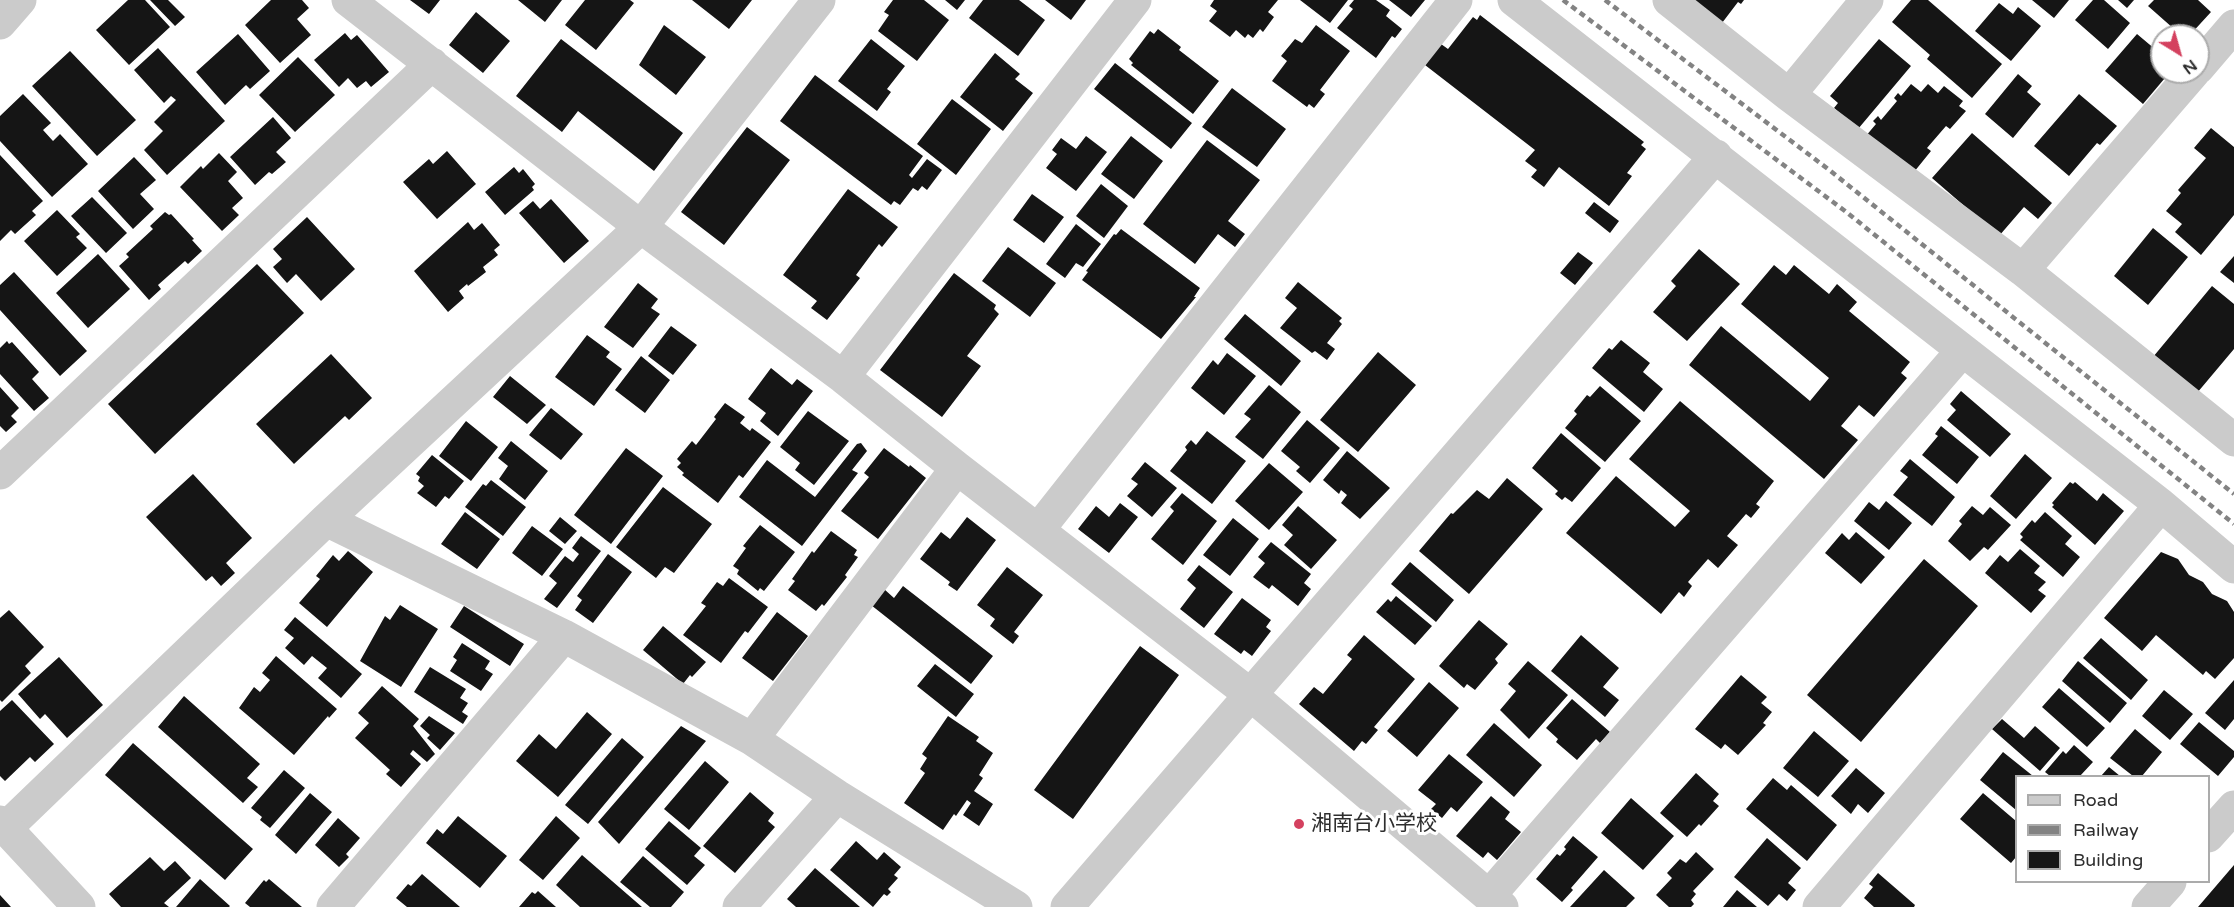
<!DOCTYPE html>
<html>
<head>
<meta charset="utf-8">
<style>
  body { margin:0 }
  #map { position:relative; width:2234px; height:907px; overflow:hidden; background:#fff; font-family:"Varela Round",sans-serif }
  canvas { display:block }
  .legend { position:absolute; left:2015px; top:775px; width:195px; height:108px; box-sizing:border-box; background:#fff; border:2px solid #ababab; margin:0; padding:8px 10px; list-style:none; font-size:18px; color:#2e2e2e }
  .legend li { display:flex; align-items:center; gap:12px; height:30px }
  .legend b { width:30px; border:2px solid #ababab }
  .north { position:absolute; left:2150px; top:24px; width:60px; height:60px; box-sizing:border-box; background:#fff; border:2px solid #ababab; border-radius:50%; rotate:143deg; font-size:16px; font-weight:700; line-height:24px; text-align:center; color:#2e2e2e }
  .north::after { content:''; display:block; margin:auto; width:21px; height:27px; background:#d4415f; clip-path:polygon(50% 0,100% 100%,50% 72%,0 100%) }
</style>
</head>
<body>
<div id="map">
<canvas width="2234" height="907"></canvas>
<ul class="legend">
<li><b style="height:8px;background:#cbcbcb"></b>Road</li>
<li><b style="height:8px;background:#838383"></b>Railway</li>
<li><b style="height:16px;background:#151515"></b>Building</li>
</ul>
<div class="north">N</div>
</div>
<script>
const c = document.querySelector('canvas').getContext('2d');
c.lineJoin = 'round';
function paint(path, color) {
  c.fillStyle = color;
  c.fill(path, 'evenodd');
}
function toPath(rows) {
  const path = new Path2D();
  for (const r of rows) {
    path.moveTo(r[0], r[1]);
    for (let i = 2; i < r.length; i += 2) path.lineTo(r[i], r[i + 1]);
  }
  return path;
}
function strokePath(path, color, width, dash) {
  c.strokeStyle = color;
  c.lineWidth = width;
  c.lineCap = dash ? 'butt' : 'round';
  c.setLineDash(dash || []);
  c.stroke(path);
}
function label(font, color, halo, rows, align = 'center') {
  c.font = font + ' "Varela Round","Noto Sans JP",sans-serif';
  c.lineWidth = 6;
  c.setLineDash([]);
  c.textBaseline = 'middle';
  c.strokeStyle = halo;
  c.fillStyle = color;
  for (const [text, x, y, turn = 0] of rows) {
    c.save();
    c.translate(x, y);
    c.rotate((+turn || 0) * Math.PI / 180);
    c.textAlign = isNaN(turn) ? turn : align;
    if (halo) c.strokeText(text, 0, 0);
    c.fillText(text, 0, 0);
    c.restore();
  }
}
const building = toPath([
  [128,0,145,0,170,27,129,65,96,30],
  [150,0,168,0,185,17,175,26],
  [271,0,302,0,309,8,297,19,311,35,280,63,245,25],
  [410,0,440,0,429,14],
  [518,0,562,0,545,22],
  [585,0,630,0,634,3,596,50,565,25],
  [692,0,752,0,729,29],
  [893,0,924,0,949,20,917,61,878,31,889,15,884,12],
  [945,0,965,0,957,10],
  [983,0,1019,0,1045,20,1018,56,969,18],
  [1045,0,1086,0,1071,20],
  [1214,0,1278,0,1268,12,1274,17,1263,32,1260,29,1253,38,1248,34,1245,38,1236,30,1230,37,1209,21,1217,11,1210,6],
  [1300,0,1348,0,1330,23],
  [1354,0,1376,0,1390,10,1386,16,1402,29,1395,38,1392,36,1376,58,1337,28,1353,9,1349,6],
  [1389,0,1425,0,1411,17],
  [1692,0,1744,0,1741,4,1738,2,1722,23],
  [1911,0,1928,0,2002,64,1972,98,1927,59,1930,55,1892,22],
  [2032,0,2069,0,2054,18],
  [2093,0,2104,0,2130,23,2108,49,2075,20],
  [2118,0,2134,0,2127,8],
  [2154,0,2198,0,2211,12,2189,36,2182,36,2148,6],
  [1999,3,2013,14,2018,7,2041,26,2011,61,1975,31],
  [476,12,510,41,483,73,449,45],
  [1480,15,1644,142,1641,145,1646,149,1627,173,1632,176,1609,206,1559,167,1544,187,1531,177,1537,170,1525,161,1535,150,1425,65,1441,44,1448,49,1473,17,1477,20],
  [664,25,706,57,676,95,639,65],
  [1316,25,1350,51,1320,90,1325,94,1314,108,1309,104,1307,107,1272,81,1287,61,1281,56,1295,39,1302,43],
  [1158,29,1181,47,1179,50,1219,81,1193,114,1131,65,1133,63,1129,59,1150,31,1154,34],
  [345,33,351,40,357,35,389,72,371,87,366,81,357,88,348,78,339,87,314,60],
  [238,34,270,71,250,89,246,85,225,105,196,72],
  [2137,34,2162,55,2162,72,2170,72,2143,104,2105,71],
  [561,39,683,133,654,171,578,111,562,132,516,96],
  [871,39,905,66,887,89,891,92,877,111,838,81],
  [1879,39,1911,66,1858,129,1834,108,1838,103,1830,96],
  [158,48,225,121,167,175,144,150,163,131,154,122,176,100,171,96,164,103,134,70],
  [70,51,136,120,97,156,32,86],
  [995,53,1020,74,1015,79,1033,93,1003,131,960,97],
  [298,57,335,95,295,132,259,95],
  [1115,63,1192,123,1171,149,1094,89],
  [2018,74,2032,86,2027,92,2041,104,2013,138,1985,114],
  [815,75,923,156,909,175,912,178,927,159,942,170,927,190,922,186,918,191,913,188,900,205,894,201,891,205,780,121],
  [1911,84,1921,92,1928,84,1938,93,1944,86,1963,101,1959,106,1966,111,1950,129,1946,126,1927,148,1931,151,1914,172,1865,137,1876,124,1873,121,1878,116,1881,120,1897,101,1894,98,1898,93,1901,96],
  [1232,88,1286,129,1257,167,1202,127],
  [23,94,51,123,43,130,53,141,60,134,88,164,52,197,0,141,0,116],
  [2079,94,2117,126,2100,145,2097,143,2069,176,2034,146],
  [952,99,991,129,956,175,917,144],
  [273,117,291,138,276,152,286,162,272,174,269,172,255,185,230,157],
  [747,127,790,160,724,245,681,212],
  [2211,128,2234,147,2234,215,2201,255,2175,232,2182,224,2166,211,2181,193,2178,190,2206,158,2194,148],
  [1972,133,2052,203,2038,219,2024,207,1999,236,1932,178],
  [1086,136,1107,152,1076,191,1046,168,1057,154,1052,150,1061,138,1076,149],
  [1131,136,1163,161,1134,199,1101,174],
  [1207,140,1260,180,1228,221,1245,234,1235,247,1218,234,1195,264,1143,224],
  [447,151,476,184,437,219,403,182,429,159,433,164],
  [219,153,237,172,228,181,243,198,232,208,239,215,222,231,180,187,201,166,203,169],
  [0,155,43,201,32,211,36,215,15,234,11,230,0,241],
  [134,157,156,180,140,194,154,209,133,229,98,191],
  [514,167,519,173,523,169,535,184,532,187,534,190,505,215,485,192],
  [1101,184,1128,206,1104,238,1076,216],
  [848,189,898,227,882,247,879,244,856,275,860,278,827,320,811,308,817,301,783,275],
  [1032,194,1064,217,1044,243,1013,220],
  [92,197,127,233,106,253,71,216],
  [551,199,589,241,564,263,519,213,533,201,540,209],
  [1594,202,1619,221,1610,233,1585,213],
  [57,210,80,234,76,237,87,248,57,276,24,241],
  [165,212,169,215,171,214,194,239,192,240,202,251,188,264,185,261,158,285,161,289,149,300,119,266,129,257,126,254,153,229,150,226],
  [307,217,355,269,321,301,296,274,287,283,273,267,282,259,273,249],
  [468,222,474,230,482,223,500,245,494,250,498,255,483,267,486,272,468,286,467,284,459,291,464,298,448,312,414,271],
  [1076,224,1101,244,1083,267,1076,263,1065,278,1046,264],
  [2153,228,2188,257,2148,305,2114,276],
  [1121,229,1200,288,1194,297,1196,297,1161,339,1082,280,1088,272,1086,271,1114,234,1116,235],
  [1008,247,1056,283,1030,317,982,281],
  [1699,249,1740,284,1687,341,1653,312,1676,286,1671,281],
  [1578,252,1593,263,1575,285,1560,273],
  [98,254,130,289,88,328,56,293],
  [2234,256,2234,283,2220,272],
  [257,264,304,313,155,454,108,404],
  [1774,265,1786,275,1794,265,1829,294,1837,284,1857,302,1849,311,1910,362,1901,373,1907,378,1874,417,1859,405,1841,426,1858,440,1824,479,1689,365,1721,326,1810,401,1829,378,1741,304],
  [14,272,87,351,60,376,0,310,0,285],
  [954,273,996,305,994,309,999,314,967,356,981,366,942,417,880,370],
  [1298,282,1342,318,1339,321,1342,324,1327,343,1335,349,1327,360,1315,351,1312,353,1280,328,1297,308,1285,298],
  [638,283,658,299,651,308,660,314,633,348,604,327],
  [2212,286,2234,304,2234,349,2197,393,2153,357],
  [1245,314,1301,361,1281,386,1224,339],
  [671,326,697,345,673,375,648,356],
  [587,335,610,352,606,357,622,369,594,406,555,377],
  [1621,340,1650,363,1643,372,1663,389,1644,412,1592,368,1609,348,1612,350],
  [7,341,9,344,12,342,39,372,32,379,49,398,34,411,0,374,0,348],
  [1378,352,1416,385,1358,452,1320,420],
  [1227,353,1256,376,1224,415,1191,388,1213,360,1218,365],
  [331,354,372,398,349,420,345,416,294,464,256,424],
  [641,356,670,380,645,413,615,390],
  [771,368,792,385,797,379,813,391,778,436,760,421,766,413,748,399],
  [510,376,546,405,527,424,493,397],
  [1269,385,1301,412,1263,459,1235,437,1251,419,1244,414],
  [1600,386,1641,421,1605,462,1565,428,1577,414,1574,411,1587,395,1590,397],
  [0,387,19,408,11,416,17,422,6,432,0,426],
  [1961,391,2011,434,1990,457,1947,420,1956,410,1950,404],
  [1680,401,1774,481,1756,504,1760,507,1751,518,1746,514,1727,536,1738,545,1718,568,1708,559,1688,582,1692,586,1684,597,1679,592,1661,614,1566,533,1616,476,1675,527,1690,511,1629,459],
  [725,403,745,417,740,423,750,431,752,428,771,442,743,478,739,475,718,503,682,475,684,473,677,467,681,463,677,459,692,441,696,445,716,419,714,417],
  [551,408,583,434,561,460,529,435],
  [808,411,849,441,814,485,795,470,800,463,780,447],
  [1307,420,1340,448,1310,483,1296,471,1300,467,1281,451],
  [466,421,498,447,471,481,439,456],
  [1941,426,1979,457,1957,484,1922,455,1938,436,1935,434],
  [1207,431,1246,461,1212,504,1170,471,1187,450,1185,447,1191,440,1196,445],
  [1561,433,1601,468,1572,502,1565,497,1562,500,1555,494,1558,491,1532,468],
  [511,441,548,471,525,500,499,479,508,466,498,458],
  [861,443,867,451,852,470,858,473,802,546,739,497,767,460,815,497,857,444],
  [626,448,663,476,611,544,574,515],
  [884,448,909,467,910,465,926,478,878,539,841,511,869,477,864,473],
  [1347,451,1390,488,1360,519,1341,503,1347,495,1341,490,1339,494,1323,480],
  [2025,454,2052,478,2016,519,1990,496],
  [432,455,464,481,449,499,445,496,436,507,417,493,424,486,418,481,420,477,416,474],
  [1910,459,1955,497,1932,526,1893,495,1908,477,1900,471],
  [1145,462,1177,488,1152,517,1127,496,1138,484,1131,479],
  [1269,463,1303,492,1269,530,1235,501],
  [193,474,252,538,226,563,235,573,221,586,212,576,206,581,146,517],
  [1507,478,1543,509,1469,594,1419,551,1451,513,1453,514,1477,490,1489,499],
  [491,480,526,507,503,536,465,507,483,484,486,486],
  [2070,482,2073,484,2075,482,2097,501,2103,493,2124,511,2095,545,2052,507,2054,505,2052,503],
  [663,487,712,524,674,573,665,567,656,578,616,547],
  [1182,493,1217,521,1183,565,1151,539,1174,511,1170,507],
  [1886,501,1912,523,1889,550,1854,521,1869,502,1879,510],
  [1120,503,1138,517,1109,553,1078,529,1096,506,1109,517],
  [1298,506,1337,540,1311,569,1284,545,1293,535,1282,525],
  [1972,506,1983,515,1990,507,2011,525,1988,550,1984,547,1970,561,1948,541,1962,524,1959,521],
  [465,512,500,539,477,569,441,544],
  [2045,512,2072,536,2065,544,2080,557,2063,577,2020,540,2023,537,2020,534,2032,520,2035,523],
  [560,517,577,531,565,544,549,531],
  [967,517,996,540,957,591,948,585,950,582,920,559,941,532,950,539],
  [1233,518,1259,539,1230,576,1203,555],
  [760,525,795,552,764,591,760,588,758,591,737,574,739,570,733,566,746,548,743,546],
  [532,526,563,549,542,576,512,553],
  [831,531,857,550,854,555,858,557,845,575,847,577,824,606,822,604,816,611,788,590,795,581,792,579,812,551,814,553],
  [1856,532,1885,557,1861,584,1825,553,1842,533,1849,540],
  [581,536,601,551,557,608,544,599,557,583,549,576,565,556,573,562,579,554,572,548],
  [1271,542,1311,574,1304,583,1311,589,1298,606,1272,585,1269,589,1253,577,1265,563,1258,557],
  [2020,549,2040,566,2034,573,2046,582,2038,590,2046,596,2031,613,1985,573,2000,555,2008,562],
  [348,551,373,572,327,627,299,603,320,579,316,576,333,555,339,561],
  [2161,552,2178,559,2189,575,2203,582,2212,594,2227,601,2234,612,2234,658,2215,679,2206,671,2203,675,2156,635,2142,651,2104,618],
  [608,554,632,572,593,623,575,610,582,600,577,596],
  [1924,559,1978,606,1861,742,1807,695],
  [1410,562,1454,600,1436,622,1391,584],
  [1199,565,1233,592,1204,628,1180,609,1196,588,1187,580],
  [1007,567,1043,595,1014,632,1019,636,1013,644,990,626,995,619,977,605],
  [729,578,768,607,748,633,745,631,721,663,683,635,706,606,701,603,717,582,723,586],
  [903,586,993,656,971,684,871,605,884,589,894,598],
  [1396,596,1432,626,1415,645,1376,612,1388,599,1391,602],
  [1242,598,1271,620,1266,627,1271,631,1252,656,1244,650,1241,654,1214,634],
  [400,605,438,629,401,687,360,661,385,616,390,620],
  [464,606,524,644,510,666,450,627],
  [9,610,44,647,25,666,31,673,2,702,0,700,0,618],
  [777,612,808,636,773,681,742,658],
  [295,617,362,674,341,698,318,678,327,668,312,656,304,665,285,648,294,638,284,630],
  [1479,620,1508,644,1495,659,1498,663,1475,690,1467,684,1464,688,1439,666],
  [663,626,706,662,692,677,690,675,683,684,643,650],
  [1364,635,1415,679,1374,727,1378,730,1366,744,1362,741,1354,751,1299,704,1314,687,1323,694,1352,659,1347,655],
  [1581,635,1619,668,1603,687,1619,700,1605,717,1551,671],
  [2101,638,2148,680,2131,700,2083,658],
  [462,643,490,661,485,669,493,674,481,691,450,671,457,660,453,657],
  [1140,646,1179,675,1073,819,1034,790],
  [276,656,337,709,329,718,328,716,294,755,239,708,254,687,260,692,270,680,262,673],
  [59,657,103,705,67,738,45,714,40,719,18,694],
  [1528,661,1568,695,1529,739,1500,710,1516,691,1508,684],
  [2078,661,2127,703,2110,723,2062,681],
  [935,664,974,694,956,717,917,686],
  [430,667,466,689,460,698,468,703,462,712,468,716,463,724,414,692],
  [1741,675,1767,697,1761,703,1772,712,1763,723,1766,725,1738,755,1725,744,1721,749,1695,729],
  [2234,680,2234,719,2225,730,2205,713],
  [1429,682,1459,708,1417,757,1387,731],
  [382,686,419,719,413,726,435,754,427,762,413,750,410,754,421,764,401,787,386,774,390,770,355,738,369,723,358,713],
  [2059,688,2105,728,2087,747,2042,707],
  [2164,690,2193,714,2170,740,2142,716],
  [184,696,260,764,247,778,258,787,243,803,158,727],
  [1572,699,1610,732,1600,743,1596,739,1577,760,1556,742,1558,739,1546,728],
  [12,700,54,744,35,762,30,757,5,781,0,776,0,711],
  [587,712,612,734,558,797,516,761,539,734,556,749],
  [429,716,455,733,440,750,427,738,430,735,420,726],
  [948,716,979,737,976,741,993,753,979,775,983,778,974,791,993,804,979,826,963,815,971,803,967,800,956,816,954,814,943,830,904,803,925,773,920,769,927,758,922,754],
  [2002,719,2024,738,2035,726,2060,748,2040,771,1992,729],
  [2199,722,2234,751,2234,757,2218,776,2180,744],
  [1494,723,1542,765,1514,797,1466,755],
  [681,726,706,741,619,844,598,822],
  [2135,729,2162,752,2142,776,2133,776,2110,758],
  [1814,731,1849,761,1818,797,1783,768],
  [622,738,644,757,588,824,565,805],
  [133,743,253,849,225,880,105,775],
  [2074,745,2093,762,2080,776,2050,776,2045,772,2063,751,2066,754],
  [2003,752,2033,776,2016,776,2016,810,1980,780],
  [1449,754,1483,782,1457,812,1451,807,1442,818,1431,809,1436,804,1418,790],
  [705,761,729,782,689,830,664,809],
  [2109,767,2120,776,2101,776],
  [1856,768,1885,793,1868,813,1858,804,1851,814,1831,796],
  [284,770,305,788,270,828,260,820,262,817,251,808],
  [1696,773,1719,794,1713,801,1719,806,1701,826,1699,824,1687,837,1660,813],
  [1773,778,1787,790,1791,785,1837,825,1807,861,1746,809],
  [750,792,774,813,768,821,775,827,735,873,703,846],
  [310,793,332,812,296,854,275,835],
  [1983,793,2016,821,2016,857,2011,863,1960,819],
  [1491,796,1510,812,1505,819,1521,832,1497,860,1488,852,1483,858,1456,836],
  [1631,798,1674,836,1643,870,1601,833],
  [458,816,507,856,480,888,426,843,437,829,443,834],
  [556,816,580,838,543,880,519,860],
  [338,818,360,838,346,854,349,857,339,867,315,845],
  [669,821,701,848,694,856,705,865,687,885,645,849],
  [1573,836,1598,857,1571,888,1573,890,1562,902,1536,879,1557,854,1560,856,1566,849,1564,847],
  [1767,838,1801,868,1788,883,1796,890,1787,901,1779,894,1768,906,1734,877],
  [856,841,877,860,884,852,901,867,894,875,898,878,888,889,891,892,887,896,884,894,873,907,830,870],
  [1696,852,1714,869,1693,891,1696,894,1691,900,1694,904,1691,907,1669,907,1656,895,1672,878,1667,873,1680,859,1686,863],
  [582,855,642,907,580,907,556,885],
  [643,856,684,892,671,907,650,907,620,882],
  [150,857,164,871,175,861,191,878,164,903,169,907,121,907,109,894],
  [2234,865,2234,907,2198,907],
  [815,868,860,907,796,907,787,899],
  [1604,870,1635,898,1626,907,1570,907],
  [1878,873,1915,905,1914,907,1874,907,1864,898,1873,887,1869,884],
  [422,874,460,907,407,907,396,898,408,884,411,886],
  [200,879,230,906,229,907,176,907],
  [269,879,302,907,250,907,245,903,264,880,266,882],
  [1737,890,1757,907,1723,907],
  [538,891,556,907,519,907,532,892,535,894],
  [0,895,11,907,0,907]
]);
const minor = toPath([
  [348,0,641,227,843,377,957,468,1251,695,1502,907],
  [1514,0,2161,505,2234,567],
  [1669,0,1789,95,2023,270,2234,440],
  [2198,68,2234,26],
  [1789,95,1867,0],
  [2023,270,2194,72],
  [843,377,1135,0],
  [0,473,432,64],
  [326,520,564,636,752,739,837,796,1016,907],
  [1038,530,1456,0],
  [752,739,957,468],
  [6,828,326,520,641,227,819,0],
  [2208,836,2234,807],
  [1489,896,1962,351],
  [333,907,564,636],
  [739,907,837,796],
  [1067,907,1716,156],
  [1819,907,2161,505],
  [2148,907,2170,882]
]);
const tertiary = toPath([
  [0,23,20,0],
  [0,822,79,907]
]);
const rail = toPath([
  [1563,0,1845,211,2234,524],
  [1605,0,1828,169,2234,494]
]);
const markers = [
  [1299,824,6,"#d4415f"]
];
const poiNames = [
  ["湘南台小学校",1311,824]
];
paint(building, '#151515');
strokePath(minor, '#cbcbcb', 33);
strokePath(tertiary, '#cbcbcb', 33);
strokePath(rail, '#838383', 4.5, [6, 4.5]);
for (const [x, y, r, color] of markers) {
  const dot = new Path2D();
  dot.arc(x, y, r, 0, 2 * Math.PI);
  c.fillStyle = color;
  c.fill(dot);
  strokePath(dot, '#fff', 2);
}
label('21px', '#2e2e2e', '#fff', poiNames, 'left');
</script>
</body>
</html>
